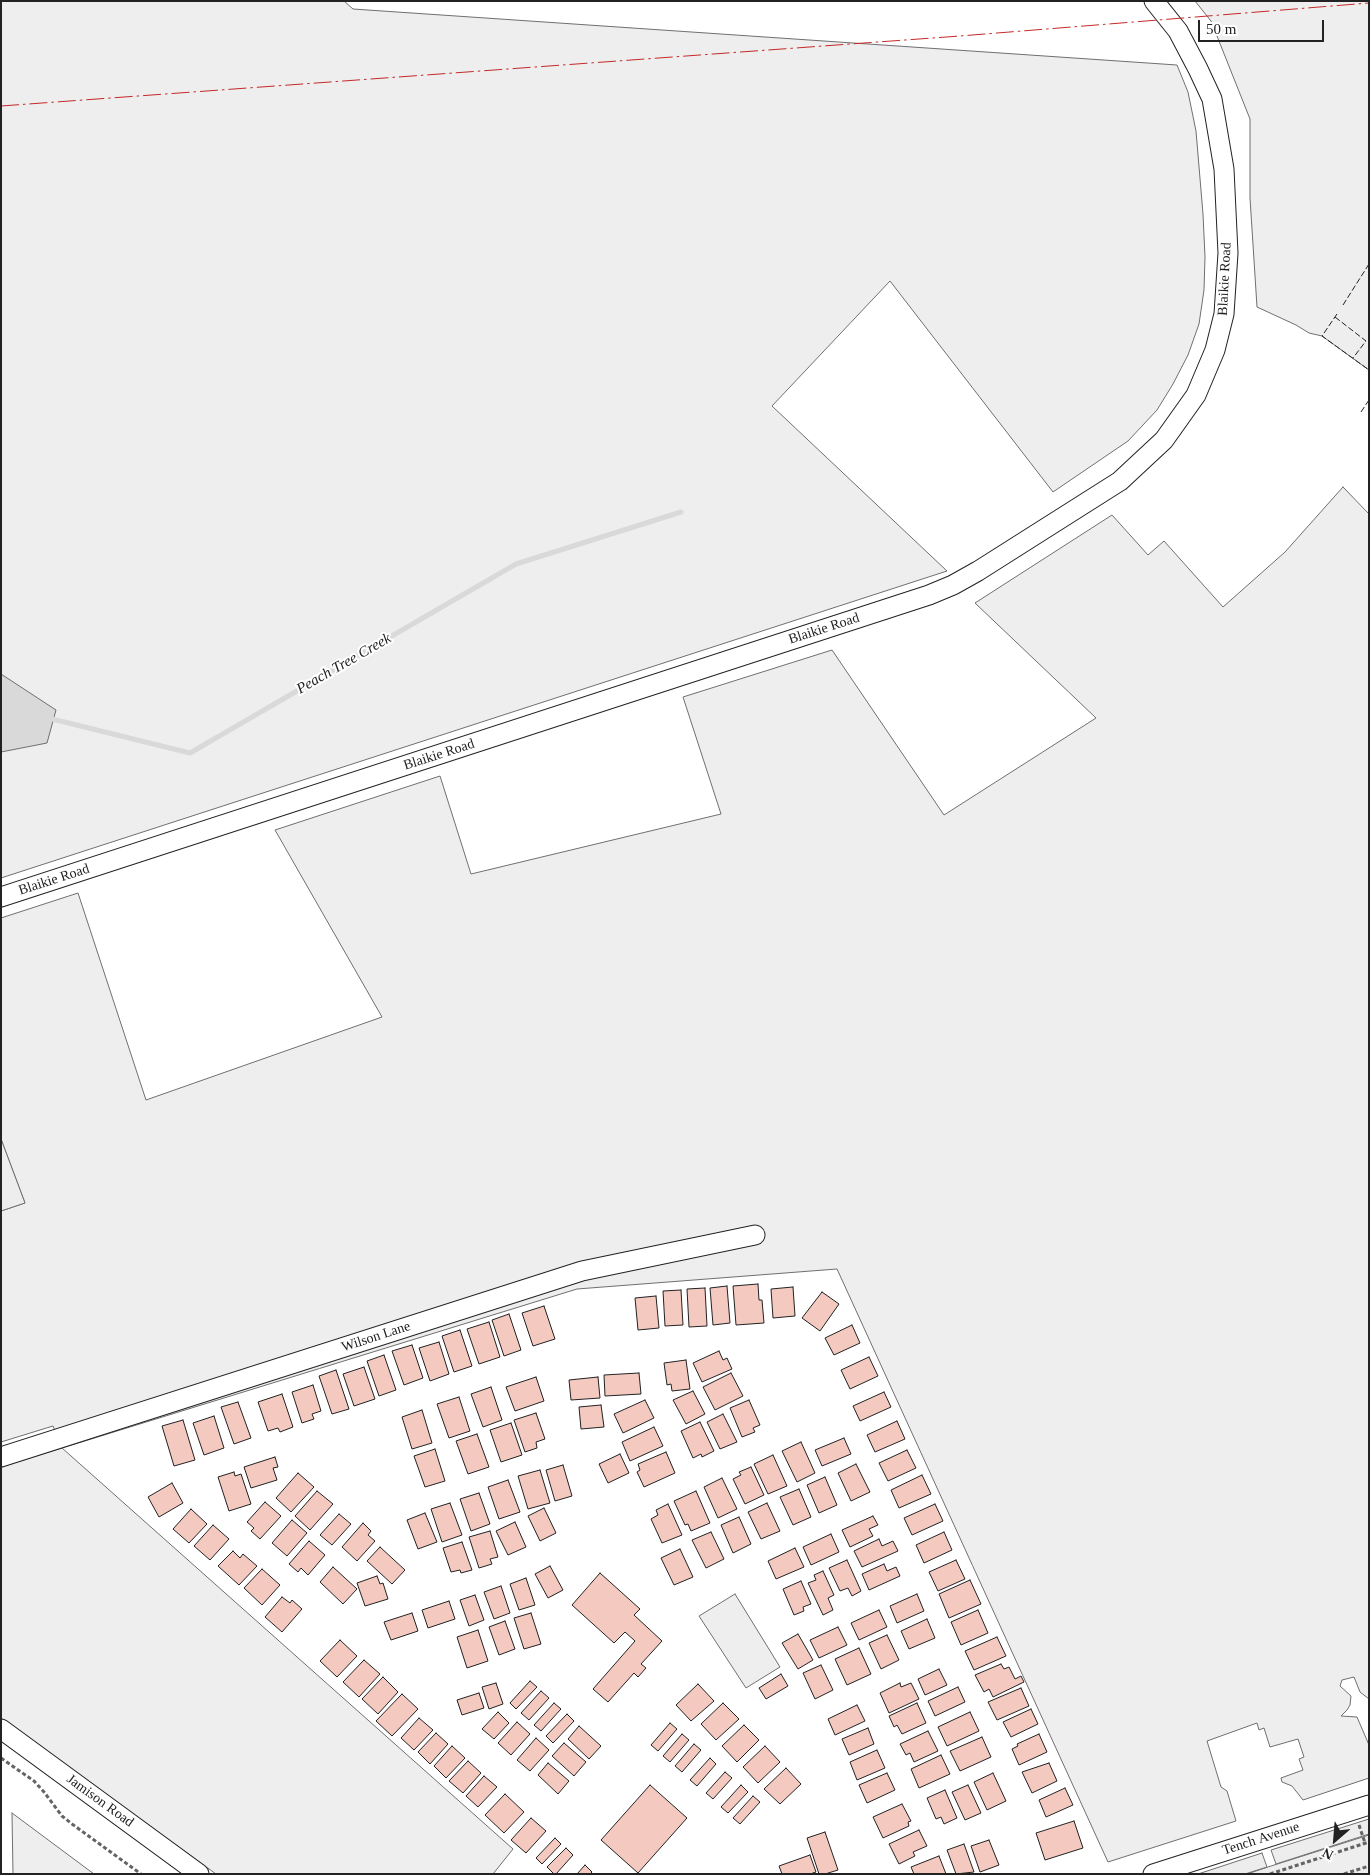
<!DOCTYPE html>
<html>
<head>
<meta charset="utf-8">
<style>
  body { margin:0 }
  #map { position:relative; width:1370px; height:1875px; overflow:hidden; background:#fff; font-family:"Times New Roman",serif }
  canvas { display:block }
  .frame { position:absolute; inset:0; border:2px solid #222; pointer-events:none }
  .north { position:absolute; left:1310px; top:1815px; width:50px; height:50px; -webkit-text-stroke:4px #fff; paint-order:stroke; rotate:207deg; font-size:14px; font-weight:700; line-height:20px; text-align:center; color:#222 }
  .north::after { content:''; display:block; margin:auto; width:18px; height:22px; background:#222; clip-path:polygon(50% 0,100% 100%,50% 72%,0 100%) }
  .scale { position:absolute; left:1198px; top:20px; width:126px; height:22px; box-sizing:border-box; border:2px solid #222; border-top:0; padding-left:6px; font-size:15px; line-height:18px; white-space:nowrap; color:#222; -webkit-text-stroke:4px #fff; paint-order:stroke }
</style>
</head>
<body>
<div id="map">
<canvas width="1370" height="1875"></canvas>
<div class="frame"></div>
<div class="north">N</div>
<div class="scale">50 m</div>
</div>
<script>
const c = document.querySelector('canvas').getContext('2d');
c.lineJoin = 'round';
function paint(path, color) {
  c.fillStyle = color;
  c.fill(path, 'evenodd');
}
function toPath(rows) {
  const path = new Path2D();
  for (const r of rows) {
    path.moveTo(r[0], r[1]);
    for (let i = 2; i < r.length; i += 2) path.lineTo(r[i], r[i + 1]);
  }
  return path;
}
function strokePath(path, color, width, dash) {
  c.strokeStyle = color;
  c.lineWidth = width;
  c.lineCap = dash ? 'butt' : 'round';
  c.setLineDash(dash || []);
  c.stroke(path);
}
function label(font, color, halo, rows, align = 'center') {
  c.font = font + ' "Times New Roman",serif';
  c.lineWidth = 4;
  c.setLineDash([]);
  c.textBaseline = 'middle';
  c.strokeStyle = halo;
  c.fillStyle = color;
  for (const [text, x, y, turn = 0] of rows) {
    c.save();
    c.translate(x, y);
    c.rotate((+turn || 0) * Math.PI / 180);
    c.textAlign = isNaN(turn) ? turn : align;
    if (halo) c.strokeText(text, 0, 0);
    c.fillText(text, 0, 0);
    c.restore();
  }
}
const green = toPath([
  [1,1,344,1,353,9,1177,65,1188,92,1196,131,1203,214,1205,257,1204,290,1199,324,1188,355,1173,384,1157,410,1128,441,1053,492,890,281,772,406,947,571,1,878,1,1],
  [1195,1,1369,1,1369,370,1322,336,1309,333,1296,325,1257,307,1250,198,1250,119,1211,21,1195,1],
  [1343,487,1369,514,1369,1699,1360,1692,1354,1677,1342,1680,1340,1686,1351,1696,1350,1705,1347,1710,1341,1716,1357,1717,1369,1745,1369,1778,1303,1800,1292,1786,1282,1782,1281,1778,1303,1770,1299,1759,1304,1757,1298,1739,1270,1747,1264,1728,1259,1730,1257,1723,1207,1741,1221,1787,1227,1791,1236,1821,1108,1862,837,1269,577,1289,62,1448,513,1849,493,1874,216,1874,1,1718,1,1467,62,1448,53,1426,1,1442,1,1211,25,1203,1,1139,1,918,78,893,146,1100,382,1017,275,830,440,776,471,874,721,814,683,697,832,650,944,815,1096,718,975,603,1112,515,1148,555,1164,541,1223,607,1285,552,1343,487],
  [735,1594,780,1667,746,1688,699,1616,735,1594],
  [12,1813,94,1874,13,1874,12,1813],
  [1369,1835,1369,1874,1247,1874,1271,1866,1369,1835]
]);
const parking = toPath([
  [1,1139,25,1203,1,1211,1,1139],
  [1369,1819,1369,1834,1276,1864,1271,1850,1369,1819],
  [1262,1853,1267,1867,1245,1874,1198,1874,1262,1853]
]);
const water = toPath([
  [1,674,56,710,47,743,1,752,1,674]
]);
const stream = toPath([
  [48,718,190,753,516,564,681,512]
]);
const building = toPath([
  [758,1284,759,1300,762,1300,764,1323,736,1325,733,1286,758,1284],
  [727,1286,730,1323,713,1325,710,1288,727,1286],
  [793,1287,795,1316,773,1318,771,1289,793,1287],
  [705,1288,707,1326,689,1327,687,1289,705,1288],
  [681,1290,683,1325,665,1326,663,1291,681,1290],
  [822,1292,839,1304,820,1331,802,1318,822,1292],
  [656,1296,659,1328,638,1330,635,1298,656,1296],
  [544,1306,555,1339,533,1346,522,1313,544,1306],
  [509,1314,521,1350,504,1356,492,1320,509,1314],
  [489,1322,500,1357,479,1364,467,1329,489,1322],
  [852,1325,860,1343,834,1355,825,1338,852,1325],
  [460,1330,472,1366,454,1372,442,1336,460,1330],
  [439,1342,449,1374,430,1381,419,1348,439,1342],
  [412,1345,423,1378,404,1385,392,1351,412,1345],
  [719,1351,723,1360,727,1358,732,1369,702,1382,693,1363,719,1351],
  [384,1355,396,1390,379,1396,367,1361,384,1355],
  [869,1357,878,1376,850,1389,841,1370,869,1357],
  [686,1360,690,1389,672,1391,671,1384,667,1385,664,1363,686,1360],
  [364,1367,375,1399,354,1406,343,1374,364,1367],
  [336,1370,349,1409,332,1414,319,1376,336,1370],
  [639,1373,641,1394,605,1396,604,1375,639,1373],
  [731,1373,743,1396,715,1410,703,1387,731,1373],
  [536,1377,544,1401,515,1411,506,1387,536,1377],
  [598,1377,600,1398,571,1400,569,1380,598,1377],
  [313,1385,321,1411,312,1414,314,1419,302,1423,292,1392,313,1385],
  [491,1387,502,1420,483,1427,471,1394,491,1387],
  [693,1391,705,1414,686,1424,673,1400,693,1391],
  [884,1392,891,1407,860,1421,853,1406,884,1392],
  [282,1394,293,1427,280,1432,278,1428,268,1431,258,1402,282,1394],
  [459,1397,470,1431,449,1438,437,1404,459,1397],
  [645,1400,654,1418,623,1433,614,1414,645,1400],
  [749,1400,760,1425,753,1428,755,1432,742,1437,730,1408,749,1400],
  [238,1402,251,1438,234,1444,221,1407,238,1402],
  [601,1405,604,1427,581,1429,579,1407,601,1405],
  [422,1410,432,1443,412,1449,402,1417,422,1410],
  [536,1413,545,1439,536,1442,537,1448,525,1452,514,1420,536,1413],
  [723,1414,737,1442,720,1449,707,1422,723,1414],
  [214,1416,224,1448,204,1455,193,1423,214,1416],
  [183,1420,195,1460,174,1466,162,1426,183,1420],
  [897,1421,905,1439,875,1452,867,1435,897,1421],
  [700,1422,714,1451,702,1457,701,1454,693,1458,681,1431,700,1422],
  [511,1423,522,1455,501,1462,490,1430,511,1423],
  [654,1427,663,1446,630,1461,622,1442,654,1427],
  [477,1434,489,1467,468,1474,456,1441,477,1434],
  [844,1438,851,1454,822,1466,815,1450,844,1438],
  [801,1442,815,1473,797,1482,782,1451,801,1442],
  [435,1449,445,1481,425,1487,414,1456,435,1449],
  [907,1450,916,1468,888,1481,879,1463,907,1450],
  [666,1452,675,1473,644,1487,637,1472,640,1470,638,1464,666,1452],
  [620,1454,629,1473,608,1483,599,1464,620,1454],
  [773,1455,787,1486,768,1494,754,1464,773,1455],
  [275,1457,278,1467,273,1468,277,1480,251,1488,244,1467,275,1457],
  [856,1464,870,1492,851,1501,838,1473,856,1464],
  [563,1465,572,1496,555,1501,546,1470,563,1465],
  [751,1467,764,1495,745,1504,733,1479,741,1475,739,1472,751,1467],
  [540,1470,550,1503,528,1509,518,1476,540,1470],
  [234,1472,235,1476,241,1474,251,1504,229,1511,218,1477,234,1472],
  [298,1473,314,1487,291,1512,276,1498,298,1473],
  [922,1475,931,1494,899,1508,891,1490,922,1475],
  [825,1477,837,1505,819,1513,807,1485,825,1477],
  [722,1478,737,1509,718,1518,704,1487,722,1478],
  [508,1480,520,1512,499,1519,488,1487,508,1480],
  [172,1483,183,1503,159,1517,148,1497,172,1483],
  [799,1489,811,1517,793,1525,780,1497,799,1489],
  [317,1491,333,1504,310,1530,295,1516,317,1491],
  [696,1491,710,1523,691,1531,688,1524,685,1525,674,1501,696,1491],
  [479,1493,490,1524,471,1531,460,1499,479,1493],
  [265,1502,281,1516,260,1539,251,1531,254,1528,247,1522,265,1502],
  [450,1503,462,1535,442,1542,431,1509,450,1503],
  [767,1503,780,1531,761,1539,748,1512,767,1503],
  [668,1504,682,1535,662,1543,651,1519,658,1515,656,1510,668,1504],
  [935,1504,943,1521,912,1535,904,1518,935,1504],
  [544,1508,556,1533,540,1541,528,1516,544,1508],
  [191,1509,207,1524,189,1543,173,1529,191,1509],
  [425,1513,437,1542,418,1549,407,1520,425,1513],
  [339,1514,351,1524,332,1545,320,1535,339,1514],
  [873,1516,878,1525,869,1529,873,1536,850,1547,842,1530,873,1516],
  [739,1517,751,1544,733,1553,721,1525,739,1517],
  [292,1520,307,1533,287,1556,272,1543,292,1520],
  [515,1522,526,1547,508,1555,496,1531,515,1522],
  [363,1523,371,1531,368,1535,375,1541,357,1561,342,1547,363,1523],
  [213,1525,229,1539,210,1560,194,1546,213,1525],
  [490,1531,498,1557,490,1559,492,1564,479,1568,469,1537,490,1531],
  [711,1532,724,1559,706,1568,692,1540,711,1532],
  [944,1532,952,1550,924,1563,916,1545,944,1532],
  [831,1534,839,1552,811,1565,803,1547,831,1534],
  [879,1539,882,1546,893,1541,898,1551,862,1567,854,1551,879,1539],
  [309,1541,325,1555,308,1575,301,1568,298,1572,289,1564,309,1541],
  [462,1542,472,1570,461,1573,460,1570,451,1572,443,1548,462,1542],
  [380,1547,405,1570,392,1584,367,1561,380,1547],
  [795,1548,804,1567,776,1579,768,1561,795,1548],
  [680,1549,693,1577,674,1585,661,1558,680,1549],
  [233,1551,240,1558,243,1554,257,1566,239,1585,218,1566,233,1551],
  [847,1560,861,1591,852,1596,848,1588,840,1591,829,1568,847,1560],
  [956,1560,965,1579,938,1591,929,1572,956,1560],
  [884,1564,887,1571,896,1567,900,1576,869,1590,862,1574,884,1564],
  [550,1566,563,1590,548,1598,535,1574,550,1566],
  [333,1567,357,1589,343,1604,320,1582,333,1567],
  [262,1569,280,1585,262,1605,244,1588,262,1569],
  [823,1571,834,1595,828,1598,833,1610,823,1615,808,1583,816,1580,814,1575,823,1571],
  [600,1573,640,1609,634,1615,662,1641,641,1664,646,1668,638,1677,634,1673,608,1702,593,1689,635,1641,625,1632,614,1643,572,1605,600,1573],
  [377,1576,380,1584,383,1583,388,1599,365,1606,357,1583,377,1576],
  [526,1578,535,1605,519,1610,510,1584,526,1578],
  [970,1580,981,1604,949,1618,939,1594,970,1580],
  [801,1581,811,1604,803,1607,804,1611,794,1615,783,1589,801,1581],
  [501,1586,510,1613,494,1619,484,1592,501,1586],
  [917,1594,924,1611,897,1623,890,1606,917,1594],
  [475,1595,484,1620,469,1626,460,1600,475,1595],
  [282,1597,290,1603,292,1600,302,1609,282,1632,265,1617,282,1597],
  [449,1601,455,1619,428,1628,422,1610,449,1601],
  [879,1610,887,1627,859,1640,851,1623,879,1610],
  [978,1610,988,1633,961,1645,951,1622,978,1610],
  [412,1613,418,1631,391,1640,384,1622,412,1613],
  [531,1613,541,1644,524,1649,514,1618,531,1613],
  [927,1619,935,1638,909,1649,901,1631,927,1619],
  [505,1621,515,1649,499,1655,489,1627,505,1621],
  [838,1627,847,1645,819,1658,810,1640,838,1627],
  [478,1630,488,1661,467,1668,457,1637,478,1630],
  [798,1634,813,1660,798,1669,782,1643,798,1634],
  [887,1635,899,1660,881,1669,869,1643,887,1635],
  [997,1637,1006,1656,974,1670,965,1651,997,1637],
  [340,1640,357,1656,337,1677,320,1661,340,1640],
  [859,1648,871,1674,847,1685,835,1659,859,1648],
  [364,1660,380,1674,359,1697,343,1682,364,1660],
  [1001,1664,1004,1669,1009,1667,1015,1679,1021,1676,1024,1682,993,1697,989,1689,984,1692,975,1675,1001,1664],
  [821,1665,833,1690,815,1699,803,1673,821,1665],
  [939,1669,947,1685,925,1695,918,1679,939,1669],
  [781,1674,788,1686,766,1699,759,1688,781,1674],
  [383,1677,398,1692,378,1714,362,1699,383,1677],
  [530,1681,537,1687,516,1709,510,1703,530,1681],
  [496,1683,503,1704,489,1709,482,1687,496,1683],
  [900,1683,901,1687,911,1683,919,1699,889,1713,880,1693,900,1683],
  [698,1684,714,1701,691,1721,676,1705,698,1684],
  [958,1687,965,1702,935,1716,928,1701,958,1687],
  [1021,1688,1029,1706,997,1720,988,1702,1021,1688],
  [541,1691,549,1698,529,1720,521,1713,541,1691],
  [479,1693,484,1708,462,1715,457,1700,479,1693],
  [402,1694,418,1709,392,1736,376,1721,402,1694],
  [554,1703,561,1709,541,1731,534,1725,554,1703],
  [723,1703,739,1719,716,1740,701,1724,723,1703],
  [917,1703,926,1723,902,1734,897,1725,894,1727,889,1716,917,1703],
  [857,1705,865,1721,835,1735,828,1719,857,1705],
  [1031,1709,1038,1724,1011,1737,1003,1722,1031,1709],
  [498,1712,509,1723,494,1739,482,1729,498,1712],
  [970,1712,979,1731,947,1746,938,1727,970,1712],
  [567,1714,574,1721,553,1743,546,1736,567,1714],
  [419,1718,433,1730,414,1750,401,1738,419,1718],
  [517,1722,530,1734,511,1755,498,1743,517,1722],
  [670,1723,677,1729,658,1751,651,1745,670,1723],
  [744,1725,759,1740,737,1762,722,1746,744,1725],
  [579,1726,601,1746,589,1759,568,1739,579,1726],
  [868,1728,874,1744,849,1755,842,1739,868,1728],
  [928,1731,938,1751,914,1762,910,1753,906,1755,900,1744,928,1731],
  [436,1733,448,1744,430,1764,418,1752,436,1733],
  [682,1734,689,1740,670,1762,663,1756,682,1734],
  [1039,1734,1047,1752,1019,1765,1012,1749,1018,1746,1017,1744,1039,1734],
  [982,1737,991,1757,960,1771,950,1751,982,1737],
  [536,1738,549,1750,530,1771,517,1760,536,1738],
  [564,1743,586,1762,574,1776,552,1756,564,1743],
  [694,1744,701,1750,682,1772,675,1766,694,1744],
  [452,1746,465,1758,446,1778,434,1766,452,1746],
  [765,1746,780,1762,758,1783,743,1767,765,1746],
  [877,1750,885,1768,857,1780,850,1762,877,1750],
  [941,1755,950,1774,919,1788,911,1769,941,1755],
  [710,1758,716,1764,697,1786,690,1780,710,1758],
  [468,1761,481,1773,463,1793,449,1781,468,1761],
  [548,1763,569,1781,558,1794,538,1775,548,1763],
  [1049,1763,1057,1781,1032,1793,1022,1772,1049,1763],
  [786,1768,801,1784,780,1804,764,1789,786,1768],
  [725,1772,732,1778,713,1799,706,1793,725,1772],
  [887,1773,895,1790,867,1803,859,1785,887,1773],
  [993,1773,1006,1801,987,1810,974,1782,993,1773],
  [484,1776,497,1787,478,1807,466,1796,484,1776],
  [650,1785,687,1818,638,1873,601,1840,650,1785],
  [741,1785,748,1792,728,1813,721,1807,741,1785],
  [968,1785,981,1813,965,1820,952,1792,968,1785],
  [1065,1788,1073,1805,1046,1817,1039,1800,1065,1788],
  [945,1790,957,1818,944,1824,941,1817,936,1819,927,1798,945,1790],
  [505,1794,524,1812,504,1833,485,1815,505,1794],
  [753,1796,760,1802,740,1824,733,1818,753,1796],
  [902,1804,911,1821,908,1822,909,1826,883,1838,873,1817,902,1804],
  [531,1818,546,1831,526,1853,511,1840,531,1818],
  [1074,1821,1083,1848,1045,1860,1036,1833,1074,1821],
  [919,1830,927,1846,913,1852,915,1856,899,1864,889,1844,919,1830],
  [825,1832,838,1870,825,1874,819,1874,807,1838,825,1832],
  [555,1838,561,1844,542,1864,536,1858,555,1838],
  [989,1840,999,1865,980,1872,971,1846,989,1840],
  [964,1844,974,1872,956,1874,947,1850,964,1844],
  [566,1848,573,1855,556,1874,554,1874,547,1867,566,1848],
  [810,1855,816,1872,810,1874,782,1874,779,1866,810,1855],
  [939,1856,946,1874,914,1874,911,1867,939,1856],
  [585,1865,592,1872,590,1874,577,1874,585,1865]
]);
const path = toPath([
  [1,1758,34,1781,44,1792,62,1816,72,1824,141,1874],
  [1359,1825,1365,1843],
  [1270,1874,1369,1842],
  [1344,1874,1369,1866]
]);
const minor = toPath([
  [1,897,929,595,953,585,978,571,1120,481,1164,440,1196,395,1215,350,1224,314,1228,253,1224,169,1212,99,1198,69,1178,31,1154,1],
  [1,1457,582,1271,755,1235],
  [1,1729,199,1874],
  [1153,1874,1369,1805]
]);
const fence = toPath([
  [1343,305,1369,264],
  [1337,314,1322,336,1369,370],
  [1335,317,1366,341,1353,358],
  [1361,412,1369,400]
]);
const power = toPath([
  [1,106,960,36,1369,3]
]);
const streetNames = [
  ["Blaikie Road",1225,279,-87],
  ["Blaikie Road",824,629,-18],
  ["Blaikie Road",439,755,-18],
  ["Blaikie Road",54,880,-18],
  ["Wilson Lane",376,1337,-18],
  ["Jamison Road",100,1801,36],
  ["Tench Avenue",1261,1839,-18]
];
const waterNames = [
  ["Peach Tree Creek",344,664,-30]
];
paint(green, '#eee');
strokePath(green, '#6f6f6f', 1);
paint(parking, '#ededed');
strokePath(parking, '#6f6f6f', 1);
paint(water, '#d9d9d9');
strokePath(water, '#6f6f6f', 1);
strokePath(stream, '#d9d9d9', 5);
paint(building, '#f3c9c0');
strokePath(building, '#222', 1);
strokePath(minor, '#222', 21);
strokePath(path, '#646464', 3, [4, 2.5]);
strokePath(minor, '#fff', 19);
strokePath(fence, '#222', 1, [6, 2.5]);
strokePath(power, '#c62828', 1, [18, 4, 2.5, 4]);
label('14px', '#222', '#fff', streetNames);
label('italic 15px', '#222', '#fff', waterNames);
</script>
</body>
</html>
